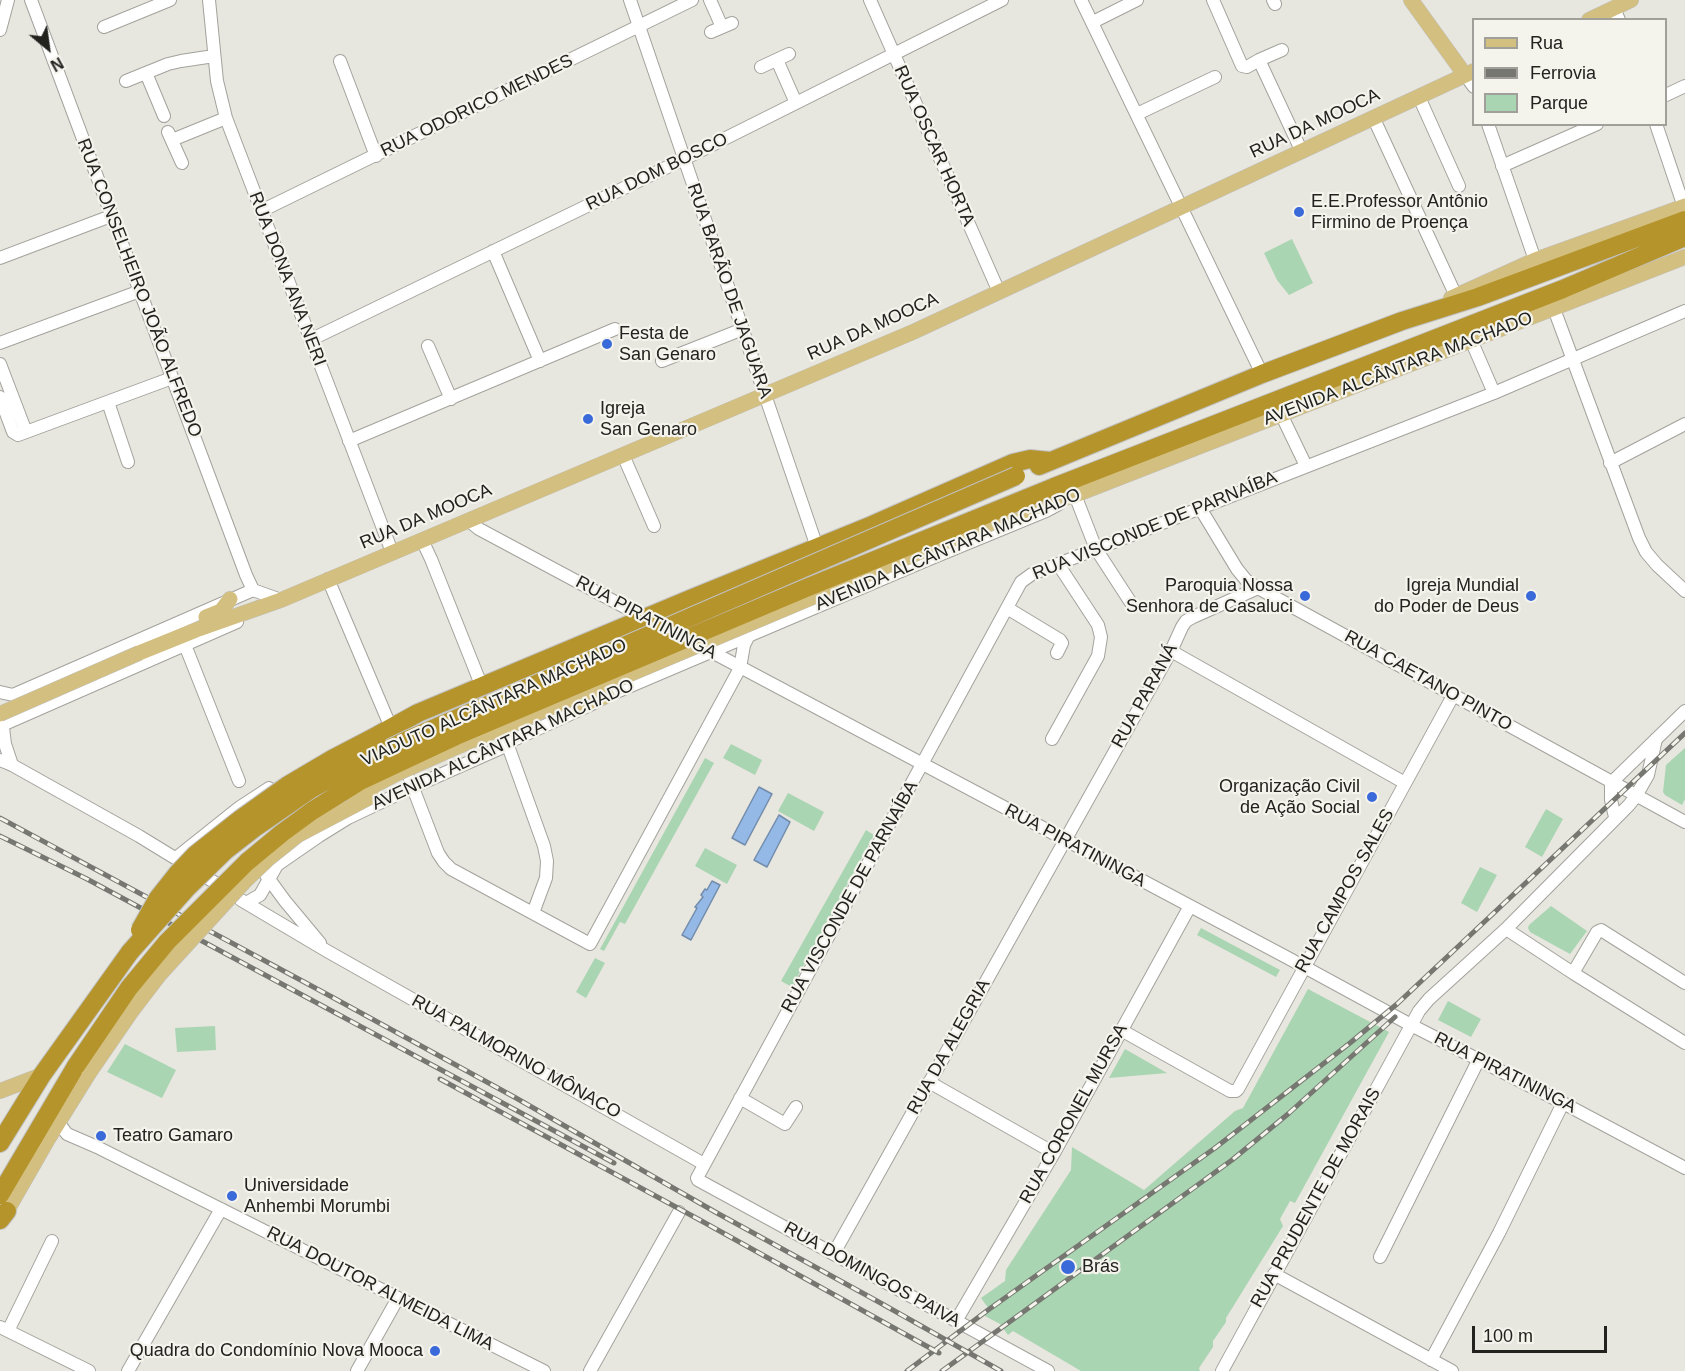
<!DOCTYPE html>
<html>
<head>
<meta charset="utf-8">
<style>
  body { margin:0 }
  #map { position:relative; width:1685px; height:1371px; overflow:hidden; background:#e7e6df; font-family:Arial,sans-serif }
  canvas { display:block }
  .legend { position:absolute; left:1472px; top:18px; width:195px; height:108px; box-sizing:border-box; background:#f4f3ec; border:2px solid #a09f9a; margin:0; padding:8px 10px; list-style:none; font-size:18px; color:#22221f }
  .legend li { display:flex; align-items:center; gap:12px; height:30px }
  .legend b { width:30px; border:2px solid #a09f9a }
  .north { position:absolute; left:18px; top:18px; width:60px; height:60px; -webkit-text-stroke:4px #f4f3ec; paint-order:stroke; rotate:151deg; font-size:16px; font-weight:700; line-height:24px; text-align:center; color:#22221f }
  .north::after { content:''; display:block; margin:auto; width:21px; height:27px; background:#22221f; clip-path:polygon(50% 0,100% 100%,50% 72%,0 100%) }
  .scale { position:absolute; left:1472px; top:1326px; width:135px; height:27px; box-sizing:border-box; border:3px solid #22221f; border-top:0; padding-left:8px; font-size:18px; line-height:21px; white-space:nowrap; color:#22221f; -webkit-text-stroke:4px #f4f3ec; paint-order:stroke }
</style>
</head>
<body>
<div id="map">
<canvas width="1685" height="1371"></canvas>
<ul class="legend">
<li><b style="height:8px;background:#d3bf80"></b>Rua</li>
<li><b style="height:8px;background:#777772"></b>Ferrovia</li>
<li><b style="height:16px;background:#aad5b2"></b>Parque</li>
</ul>
<div class="north">N</div>
<div class="scale">100 m</div>
</div>
<script>
const c = document.querySelector('canvas').getContext('2d');
c.lineJoin = 'round';
function paint(path, color) {
  c.fillStyle = color;
  c.fill(path, 'evenodd');
}
function toPath(rows) {
  const path = new Path2D();
  for (const r of rows) {
    path.moveTo(r[0], r[1]);
    for (let i = 2; i < r.length; i += 2) path.lineTo(r[i], r[i + 1]);
  }
  return path;
}
function strokePath(path, color, width, dash) {
  c.strokeStyle = color;
  c.lineWidth = width;
  c.lineCap = dash ? 'butt' : 'round';
  c.setLineDash(dash || []);
  c.stroke(path);
}
function label(font, color, halo, rows, align = 'center') {
  c.font = font + ' Arial,sans-serif';
  c.lineWidth = 4.5;
  c.setLineDash([]);
  c.textBaseline = 'middle';
  c.strokeStyle = halo;
  c.fillStyle = color;
  for (const [text, x, y, turn = 0] of rows) {
    c.save();
    c.translate(x, y);
    c.rotate((+turn || 0) * Math.PI / 180);
    c.textAlign = isNaN(turn) ? turn : align;
    if (halo) c.strokeText(text, 0, 0);
    c.fillText(text, 0, 0);
    c.restore();
  }
}
const green = toPath([
  [1292,239,1313,283,1289,295,1277,280,1264,253],
  [731,744,762,760,755,775,723,758],
  [1685,748,1685,799,1682,805,1665,795,1663,792,1666,765],
  [705,758,714,763,625,924,620,922,604,951,600,949],
  [788,793,824,812,814,831,778,811],
  [1546,809,1563,819,1542,857,1525,847],
  [866,830,874,835,792,987,781,981],
  [705,848,737,865,727,884,695,866],
  [1480,867,1497,875,1477,912,1461,903],
  [1551,906,1587,931,1570,954,1530,932,1528,928,1529,925],
  [1201,928,1280,970,1276,977,1197,935],
  [595,958,605,963,586,998,576,992],
  [1308,989,1389,1032,1295,1203,1290,1201,1280,1219,1283,1226,1226,1318,1226,1322,1213,1341,1213,1347,1199,1368,1200,1371,1081,1371,1013,1331,1008,1335,1000,1324,985,1316,984,1312,989,1309,981,1298,1005,1281,1006,1270,1071,1170,1072,1147,1144,1190,1235,1111,1243,1108],
  [1448,1001,1481,1019,1471,1037,1438,1020],
  [215,1026,216,1050,177,1052,175,1028],
  [125,1044,176,1070,162,1098,107,1072],
  [1125,1049,1167,1073,1109,1078]
]);
const water = toPath([
  [759,787,772,794,745,845,732,838,759,787],
  [779,815,790,822,767,867,754,860,779,815],
  [712,881,720,885,691,940,682,935,697,908,695,907,703,897,701,895,705,889,707,890,712,881]
]);
const minor = toPath([
  [31,0,246,575,253,590,281,600],
  [209,0,217,81,226,118,392,552],
  [630,0,817,547],
  [710,0,722,27],
  [870,0,999,292],
  [1081,0,1262,374],
  [1213,0,1242,66,1247,67,1259,60,1302,152],
  [1273,0,1275,4],
  [1614,8,1619,20],
  [1093,22,1137,0],
  [104,27,170,0],
  [0,30,8,0],
  [711,32,732,23],
  [777,60,796,103],
  [1259,60,1282,50],
  [340,61,376,156],
  [761,67,789,54],
  [146,73,164,116],
  [1465,75,1474,87],
  [126,81,168,64,181,61,214,56],
  [1666,95,1685,86],
  [1419,97,1459,186],
  [1137,114,1215,77],
  [1374,119,1456,296],
  [1488,124,1535,260],
  [1656,124,1684,207],
  [168,132,182,163],
  [172,140,226,118],
  [1502,166,1597,124],
  [261,211,692,0],
  [493,251,540,361],
  [0,258,111,216],
  [1557,317,1639,538,1646,552,1657,565,1685,591],
  [310,340,684,159,1002,0],
  [1471,340,1494,393],
  [0,343,140,291],
  [428,346,451,399],
  [662,361,743,329],
  [0,364,26,432],
  [0,397,13,432,18,435,172,378],
  [108,402,128,462],
  [1281,414,1306,466],
  [349,441,615,329],
  [623,455,654,526],
  [1610,463,1685,424],
  [1075,495,1096,549,1133,606],
  [1200,508,1237,569,1246,580,1258,588,1685,822],
  [468,520,479,529,647,619],
  [422,540,431,559,482,687],
  [328,579,389,723],
  [1007,608,1060,640,1062,643,1057,653],
  [695,643,1288,958,1411,1025,1563,1103,1685,1168],
  [185,645,239,781],
  [1171,651,1405,783],
  [0,692,13,695,253,590],
  [2,719,5,744,12,765],
  [0,726,237,622],
  [1052,739,1098,656,1101,637,1098,625,1058,564],
  [507,743,544,846,547,861,546,878,533,913],
  [0,760,12,765,139,836,227,890],
  [410,780,438,853,444,862,451,869,590,944,740,668,744,645,749,635],
  [1615,817,1611,800,1611,783,1685,711],
  [176,858,240,807,269,788],
  [266,875,285,901,320,943],
  [241,900,327,951,704,1164],
  [246,903,260,895,277,865,319,836,348,818,413,787,501,748,507,743,588,706,607,696,927,560,1046,511,1059,504],
  [1506,929,1573,973,1685,1043],
  [1573,973,1597,932,1601,930,1685,983],
  [1121,1030,1230,1091,1236,1091,1238,1089,1454,694],
  [929,1082,1054,1153],
  [740,1098,785,1124,796,1107],
  [58,1122,67,1134,97,1147,544,1371],
  [834,1253,1171,651,1182,627,1186,621,1193,617,1258,588],
  [1380,1257,1479,1059],
  [1274,1274,1452,1371],
  [956,1321,1054,1153,1190,906],
  [0,1327,89,1371],
  [8,1331,52,1241],
  [1431,1360,1499,1233,1563,1103],
  [128,1371,221,1209],
  [357,1371,398,1298],
  [590,1371,679,1212],
  [1048,1371,698,1180,697,1178,1021,582,1032,574,1058,564,1494,393,1685,311],
  [1222,1371,1419,1011,1429,999,1506,929,1629,805,1636,796,1648,775,1656,739]
]);
const major = toPath([
  [1411,0,1465,75],
  [1589,20,1631,0],
  [1451,298,1535,260,1685,206],
  [1002,519,1044,504,1075,495,1685,257],
  [206,617,221,611,230,599],
  [139,653,196,630,281,600,913,332,1474,71],
  [580,705,607,696],
  [324,815,354,796],
  [0,1091,42,1075],
  [1,1221,48,1139,89,1073]
]);
const highway = toPath([
  [1039,466,1262,374,1402,321,1478,297,1685,220],
  [1054,487,1563,289,1685,237],
  [378,735,418,713,690,599,872,525,1013,463,1030,459,1050,461],
  [0,1143,42,1075,130,952],
  [0,1195,76,1066],
  [0,1220,7,1211]
]);
const rail = toPath([
  [0,818,332,997,516,1098,717,1213,877,1301,1001,1371],
  [0,836,87,879,614,1163],
  [440,1079,698,1219,939,1353],
  [907,1371,988,1310,1215,1148,1350,1043,1397,1004,1685,733],
  [942,1371,1232,1160,1288,1114,1395,1017]
]);
const majorBridge = toPath([
  [0,714,139,653],
  [354,796,396,774,457,747,934,546,1002,519],
  [89,1073,131,1012,160,974,245,881,268,859,298,835,372,796]
]);
const highwayBridge = toPath([
  [140,930,158,898,177,874,196,854,239,820,288,785,332,759,378,735],
  [130,952,187,888,225,851,256,827,311,789,353,766,407,740,1016,476],
  [76,1066,129,988,167,942,247,862,282,833,312,811,360,781,456,736,806,588,1054,487]
]);
const markers = [
  [1299,212,6,"#3a69d9"],
  [607,344,6,"#3a69d9"],
  [588,419,6,"#3a69d9"],
  [1305,596,6,"#3a69d9"],
  [1531,596,6,"#3a69d9"],
  [1372,797,6,"#3a69d9"],
  [101,1136,6,"#3a69d9"],
  [232,1196,6,"#3a69d9"],
  [1068,1267,8,"#3a69d9"],
  [435,1351,6,"#3a69d9"]
];
const streetNames = [
  ["RUA ODORICO MENDES",477,106,-26],
  ["RUA DA MOOCA",1315,124,-25],
  ["RUA OSCAR HORTA",934,146,66],
  ["RUA DOM BOSCO",657,172,-26],
  ["RUA DONA ANA NERI",287,279,69],
  ["RUA CONSELHEIRO JOÃO ALFREDO",139,288,69],
  ["RUA BARÃO DE JAGUARA",729,291,71],
  ["RUA DA MOOCA",873,327,-24],
  ["AVENIDA ALCÂNTARA MACHADO",1398,369,-21],
  ["RUA DA MOOCA",426,517,-23],
  ["RUA VISCONDE DE PARNAÍBA",1155,526,-22],
  ["AVENIDA ALCÂNTARA MACHADO",948,550,-23],
  ["RUA PIRATININGA",646,618,28],
  ["RUA CAETANO PINTO",1428,681,29],
  ["RUA PARANÁ",1145,696,-61],
  ["VIADUTO ALCÂNTARA MACHADO",494,703,-24],
  ["AVENIDA ALCÂNTARA MACHADO",503,745,-25],
  ["RUA PIRATININGA",1075,846,28],
  ["RUA CAMPOS SALES",1345,891,-61],
  ["RUA VISCONDE DE PARNAÍBA",850,897,-61],
  ["RUA DA ALEGRIA",949,1047,-61],
  ["RUA PALMORINO MÔNACO",516,1057,29],
  ["RUA PIRATININGA",1505,1073,27],
  ["RUA CORONEL MURSA",1074,1114,-61],
  ["RUA PRUDENTE DE MORAIS",1316,1198,-61],
  ["RUA DOMINGOS PAIVA",872,1275,29],
  ["RUA DOUTOR ALMEIDA LIMA",380,1289,27]
];
const poiNames = [
  ["E.E.Professor Antônio",1311,202],
  ["Firmino de Proença",1311,223],
  ["Festa de",619,334],
  ["San Genaro",619,355],
  ["Igreja",600,409],
  ["San Genaro",600,430],
  ["Paroquia Nossa",1293,586,"right"],
  ["Senhora de Casaluci",1293,607,"right"],
  ["Igreja Mundial",1519,586,"right"],
  ["do Poder de Deus",1519,607,"right"],
  ["Organização Civil",1360,787,"right"],
  ["de Ação Social",1360,808,"right"],
  ["Teatro Gamaro",113,1136],
  ["Universidade",244,1186],
  ["Anhembi Morumbi",244,1207],
  ["Brás",1082,1267],
  ["Quadra do Condomínio Nova Mooca",423,1351,"right"]
];
paint(green, '#aad5b2');
paint(water, '#94b9e7');
strokePath(water, '#728cab', 1.5);
strokePath(minor, '#a3a29c', 14);
strokePath(major, '#c1c1c0', 16);
strokePath(highway, '#c1c1c0', 20);
strokePath(minor, '#fff', 12);
strokePath(major, '#d3bf80', 15);
strokePath(highway, '#b5942c', 18);
strokePath(rail, '#777772', 5);
strokePath(rail, '#f4f3ec', 3, [9]);
strokePath(majorBridge, '#c1c1c0', 16, []);
strokePath(highwayBridge, '#c1c1c0', 20, []);
strokePath(majorBridge, '#d3bf80', 15);
strokePath(highwayBridge, '#b5942c', 18);
for (const [x, y, r, color] of markers) {
  const dot = new Path2D();
  dot.arc(x, y, r, 0, 2 * Math.PI);
  c.fillStyle = color;
  c.fill(dot);
  strokePath(dot, '#f4f3ec', 2);
}
label('18px', '#22221f', '#f4f3ec', streetNames);
label('18px', '#22221f', '#f4f3ec', poiNames, 'left');
</script>
</body>
</html>
